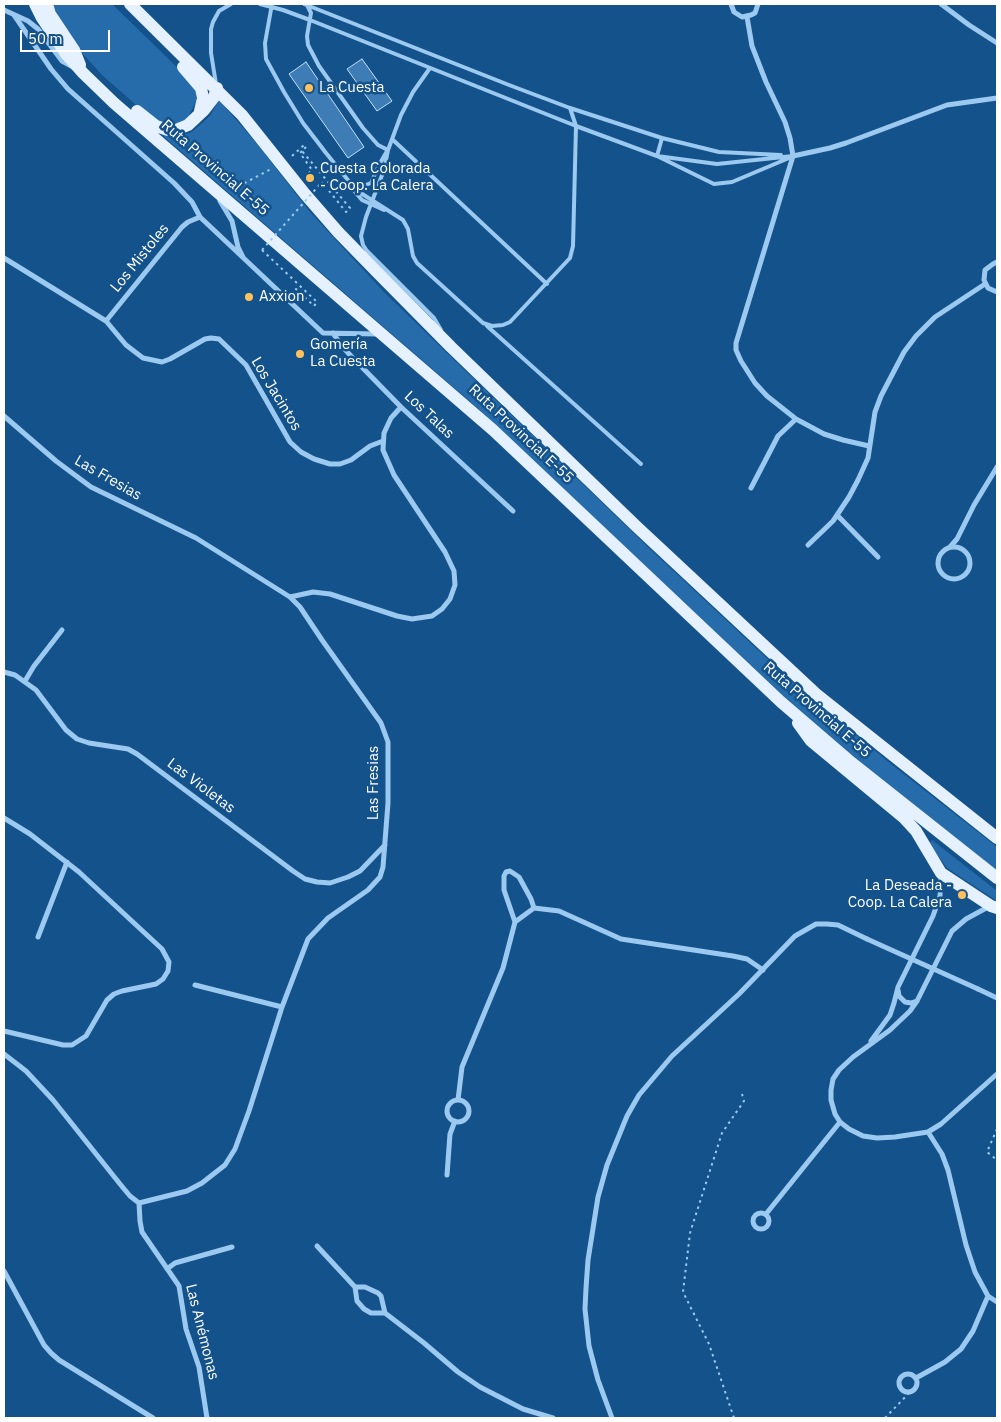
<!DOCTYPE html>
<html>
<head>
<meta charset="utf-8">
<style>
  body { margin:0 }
  #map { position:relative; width:1001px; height:1422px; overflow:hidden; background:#14528b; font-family:"IBM Plex Sans",sans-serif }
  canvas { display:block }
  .frame { position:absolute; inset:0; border:5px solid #fff; pointer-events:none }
  .scale { position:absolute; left:20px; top:30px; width:90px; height:22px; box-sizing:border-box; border:2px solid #fff; border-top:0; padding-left:6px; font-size:15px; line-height:18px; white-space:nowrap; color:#fff; -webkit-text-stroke:4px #14528b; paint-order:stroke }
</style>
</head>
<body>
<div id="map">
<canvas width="1001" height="1422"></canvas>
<div class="frame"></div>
<div class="scale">50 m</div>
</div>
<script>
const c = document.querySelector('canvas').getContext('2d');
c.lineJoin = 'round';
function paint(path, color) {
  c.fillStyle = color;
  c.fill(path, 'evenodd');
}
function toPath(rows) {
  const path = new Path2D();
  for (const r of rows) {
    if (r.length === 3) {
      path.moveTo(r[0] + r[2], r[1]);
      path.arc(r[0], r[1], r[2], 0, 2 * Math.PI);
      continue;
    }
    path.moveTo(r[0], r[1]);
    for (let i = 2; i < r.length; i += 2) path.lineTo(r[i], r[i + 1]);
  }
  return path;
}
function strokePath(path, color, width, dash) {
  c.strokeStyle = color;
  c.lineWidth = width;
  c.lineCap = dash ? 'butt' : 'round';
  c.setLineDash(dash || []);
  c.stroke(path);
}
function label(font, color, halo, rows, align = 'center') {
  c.font = font + ' "IBM Plex Sans",sans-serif';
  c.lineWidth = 5;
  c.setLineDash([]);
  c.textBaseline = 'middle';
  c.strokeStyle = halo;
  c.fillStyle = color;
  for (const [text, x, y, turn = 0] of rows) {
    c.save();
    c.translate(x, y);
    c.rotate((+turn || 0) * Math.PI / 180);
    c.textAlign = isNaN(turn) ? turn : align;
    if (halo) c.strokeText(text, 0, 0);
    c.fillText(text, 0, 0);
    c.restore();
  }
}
const green = toPath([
  [53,4,112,4,185,75,196,88,196,101,189,116,185,120,176,124,170,124,162,123,143,111,102,75,82,53,62,27],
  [219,100,258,145,310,212,384,292,648,547,789,679,891,764,997,847,997,871,857,759,789,701,474,405,162,135,178,137,192,132,210,116],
  [932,840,997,891,997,901,947,868,934,850,930,843]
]);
const building = toPath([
  [362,59,392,101,377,111,347,69,362,59],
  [306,62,364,147,348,158,289,74,306,62]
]);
const path = toPath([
  [306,147,302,151,350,208,346,212,322,182],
  [302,151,300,153,312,170,308,174],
  [292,156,304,145,306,147],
  [205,164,241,185,271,169],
  [262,250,317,302,314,306,296,289,293,292],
  [997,1129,987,1152,997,1160],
  [734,1418,709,1344,683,1292,690,1233,722,1133,744,1101,742,1094],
  [885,1418,910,1392]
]);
const service = toPath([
  [260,4,283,10,310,20,576,126,657,156,717,164,793,156],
  [272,4,265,43,266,59,284,92,303,123,326,153,356,190,403,220,408,229,413,256,417,263,483,323,492,326,503,325,510,322,570,258,573,246,576,126,570,108],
  [304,4,509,85,570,108,662,138,719,152,781,155],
  [307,5,311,13,307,36,308,45,319,66,363,128,378,145,388,150],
  [430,68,413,92,401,115,388,150,384,170,366,217,361,236,363,245,367,251,434,318,441,330],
  [216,84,211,53,211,29,213,22,219,11,231,4],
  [662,138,657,156,714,184,732,182,789,158],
  [392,139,547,284],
  [352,184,363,186,371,183,379,165,387,151],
  [350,186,362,200,384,210],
  [487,326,641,464]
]);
const minor = toPath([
  [731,4,734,12,742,17,751,15,755,13,758,4],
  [941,4,969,25,997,43],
  [4,10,28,21,38,29,62,61,73,67],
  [14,15,51,69,68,89,174,183,192,202,200,217,323,333,377,334],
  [747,17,752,46,766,82,785,122,790,138,793,156,736,343,736,350,741,361,755,383,767,396,796,419,824,434,843,440,869,446],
  [793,156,830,148,846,143,947,105,997,98],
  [220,201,232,221,238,247,243,257],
  [4,258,106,321,126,345,143,358,162,362,170,359,205,339,211,338,219,339,246,365,290,442,301,452,314,459,330,464,340,464,351,460,370,446,383,441],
  [997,262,993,264,985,270,984,280,988,288,997,292],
  [106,321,182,227,188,222,200,217],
  [333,333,341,345,351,356,401,407,513,511],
  [4,416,56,461,91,487,196,538,290,597,300,607,322,640,381,723,388,742,388,803,383,867,380,877,368,890,328,918,308,939,282,1007,249,1111,235,1149,225,1165,202,1183,187,1191,139,1203],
  [751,488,778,436,796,419],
  [837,515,878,557],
  [808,545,833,521,849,497,858,480,868,458,875,412,881,396,904,352,916,336,935,317,985,284],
  [950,547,957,539,974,505,997,467],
  [954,563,16],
  [290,597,313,592,330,594,397,616,412,619,432,616,442,609,450,599,455,585,454,571,445,552,394,475,383,450,384,433,391,418,401,407],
  [4,672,15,675,36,690,66,730,77,739,89,743,128,749,137,754,293,871,305,879,317,882,330,883,348,877,360,871,385,845],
  [25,681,34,666,62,630],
  [4,818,30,834,79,872,162,949,169,962,168,971,163,979,156,984,122,991,114,994,107,1000,86,1036,72,1045,63,1045,4,1031],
  [990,906,966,919,952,931,917,1001,910,1011,890,1030,853,1057,839,1070,833,1079,831,1090,831,1100,835,1114,840,1122,849,1129,863,1136,877,1138,895,1137,928,1132,941,1124,997,1074],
  [515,922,504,890,504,876,506,872,510,871,519,877,531,899,534,908],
  [38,937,67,862],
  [195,985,282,1007],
  [978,989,997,998],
  [898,990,899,996,905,1002,911,1003,917,1001],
  [871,1041,890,1015,894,1003,898,987,933,916,940,896,941,874],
  [4,1054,26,1071,53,1100,120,1184,130,1196,139,1203],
  [458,1100,462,1067,503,968,515,922,534,908,559,911,621,939,733,956,747,959,763,970],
  [458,1111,11],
  [928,1132,942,1154,948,1170,966,1245,975,1272,988,1296,997,1302],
  [447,1175,450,1134,455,1121],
  [139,1203,140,1221,142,1232,179,1286,186,1329,199,1367,207,1418],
  [761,1221,8],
  [766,1214,840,1122],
  [317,1246,355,1287,357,1301,364,1309,371,1313,385,1313,424,1343,458,1372,480,1387,523,1409,553,1418],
  [167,1269,175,1263,232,1247],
  [4,1271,44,1345,51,1353,59,1360,153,1418],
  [355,1287,365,1287,378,1293,381,1296,385,1313],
  [908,1383,9],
  [916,1378,945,1362,961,1349,973,1331,988,1296],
  [612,1418,598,1380,589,1346,585,1309,586,1288,588,1260,598,1197,607,1165,627,1116,639,1095,672,1056,739,994,795,936,816,924,827,924,838,925,867,939]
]);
const primary = toPath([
  [35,4,42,18,66,54,83,73,114,103,493,430,781,702,852,763,997,878],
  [47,4,50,14,74,50,80,65],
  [130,4,242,115,305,194,338,232,375,270,451,347,636,526,816,694,997,838],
  [183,67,201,88,203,98,200,111],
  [137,111,156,126,168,130,176,130,188,125,204,110,214,97,217,88],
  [798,723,811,741,904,818,916,831,941,873,991,906,997,908]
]);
const pathBridge = toPath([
  [262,250,322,182]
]);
const minorBridge = toPath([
  [867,939,978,989]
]);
const markers = [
  [309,88,5,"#ffc15b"],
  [310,178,5,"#ffc15b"],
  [249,297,5,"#ffc15b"],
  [300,354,5,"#ffc15b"],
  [962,895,5,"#ffc15b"]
];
const poiNames = [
  ["La Cuesta",319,88],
  ["Cuesta Colorada",320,169],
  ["- Coop. La Calera",320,186],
  ["Axxion",259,297],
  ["Gomería",310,345],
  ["La Cuesta",310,362],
  ["La Deseada -",952,886,"right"],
  ["Coop. La Calera",952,903,"right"]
];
const streetNames = [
  ["Ruta Provincial E-55",215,168,41],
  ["Los Mistoles",140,258,-51],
  ["Los Jacintos",276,394,59],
  ["Los Talas",429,415,43],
  ["Ruta Provincial E-55",521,434,43],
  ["Las Fresias",108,478,30],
  ["Ruta Provincial E-55",817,710,41],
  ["Las Fresias",374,783,-90],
  ["Las Violetas",201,786,37],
  ["Las Anémonas",202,1332,76]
];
paint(green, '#266caa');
paint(building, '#3d7cb4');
strokePath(building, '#c2e1fb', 1);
strokePath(path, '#9cc9f0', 2, [2.5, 4]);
strokePath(service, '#9cc9f0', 4);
strokePath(minor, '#9cc9f0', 5);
strokePath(primary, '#e5f1ff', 12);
strokePath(pathBridge, '#9cc9f0', 2, [2.5, 4]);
strokePath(minorBridge, '#9cc9f0', 5);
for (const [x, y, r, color] of markers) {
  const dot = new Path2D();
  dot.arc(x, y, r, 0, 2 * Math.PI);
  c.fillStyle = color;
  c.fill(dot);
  strokePath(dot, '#14528b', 2);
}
label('15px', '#fff', '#14528b', poiNames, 'left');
label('15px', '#fff', '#14528b', streetNames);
</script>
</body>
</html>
